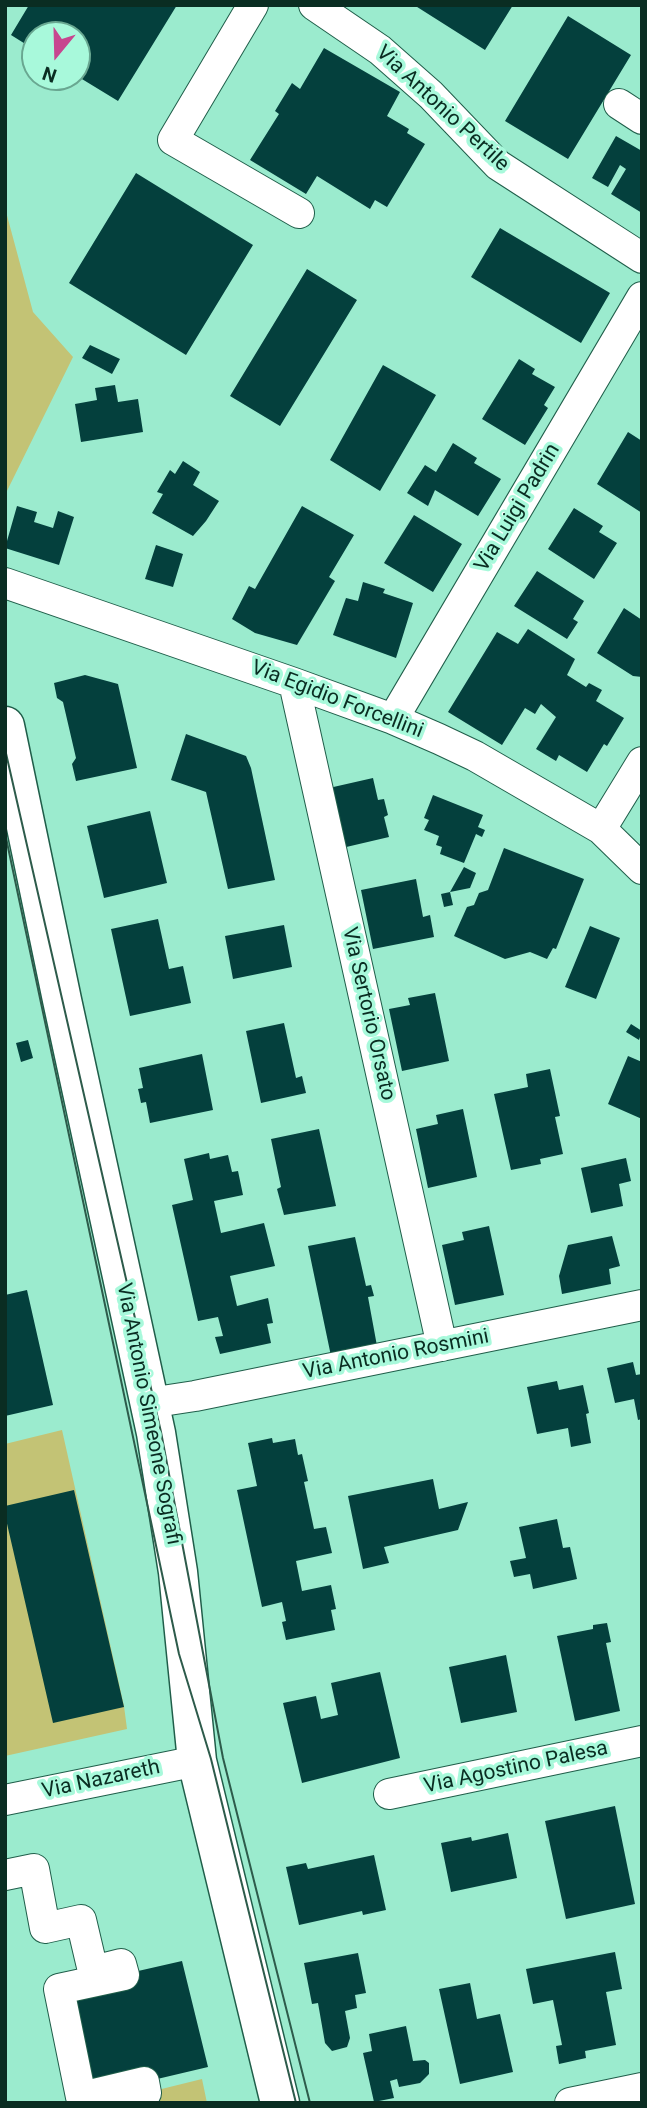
<!DOCTYPE html>
<html>
<head>
<meta charset="utf-8">
<style>
  body { margin:0 }
  #map { position:relative; width:647px; height:2108px; overflow:hidden; background:#9bebce; font-family:Roboto,sans-serif }
  canvas { display:block }
  .frame { position:absolute; inset:0; border:7px solid #0a2d22; pointer-events:none }
  .north { position:absolute; left:21px; top:21px; width:70px; height:70px; box-sizing:border-box; background:#a8f9db; border:2px solid #69a791; border-radius:50%; rotate:199deg; font-size:19px; font-weight:700; line-height:28px; text-align:center; color:#0a2d22 }
  .north::after { content:''; display:block; margin:auto; width:24px; height:32px; background:#c7468f; clip-path:polygon(50% 0,100% 100%,50% 72%,0 100%) }
</style>
</head>
<body>
<div id="map">
<canvas width="647" height="2108"></canvas>
<div class="frame"></div>
<div class="north">N</div>
</div>
<script>
const c = document.querySelector('canvas').getContext('2d');
c.lineJoin = 'round';
function paint(path, color) {
  c.fillStyle = color;
  c.fill(path, 'evenodd');
}
function toPath(rows) {
  const path = new Path2D();
  for (const r of rows) {
    path.moveTo(r[0], r[1]);
    for (let i = 2; i < r.length; i += 2) path.lineTo(r[i], r[i + 1]);
  }
  return path;
}
function strokePath(path, color, width, dash) {
  c.strokeStyle = color;
  c.lineWidth = width;
  c.lineCap = dash ? 'butt' : 'round';
  c.setLineDash(dash || []);
  c.stroke(path);
}
function label(font, color, halo, rows, align = 'center') {
  c.font = font + ' Roboto,sans-serif';
  c.lineWidth = 7;
  c.setLineDash([]);
  c.textBaseline = 'middle';
  c.strokeStyle = halo;
  c.fillStyle = color;
  for (const [text, x, y, turn = 0] of rows) {
    c.save();
    c.translate(x, y);
    c.rotate((+turn || 0) * Math.PI / 180);
    c.textAlign = isNaN(turn) ? turn : align;
    if (halo) c.strokeText(text, 0, 0);
    c.fillText(text, 0, 0);
    c.restore();
  }
}
const green = toPath([
  [5,208,33,312,73,357,5,495],
  [62,1430,124,1706,127,1729,5,1756,5,1444],
  [202,2079,207,2103,113,2103,113,2101]
]);
const building = toPath([
  [29,5,177,5,118,101,77,76,77,35,35,35,35,50,11,35],
  [414,5,513,5,485,50],
  [568,16,631,55,568,159,505,121],
  [324,48,400,92,387,116,409,129,407,133,425,144,387,207,375,200,370,209,317,176,306,194,250,160,279,114,275,111,292,83,300,89],
  [616,136,642,151,642,213,611,194,626,169,620,165,608,187,592,178],
  [136,173,253,245,186,355,69,283],
  [500,228,610,293,581,343,471,277],
  [307,269,357,300,280,426,230,396],
  [90,345,120,359,112,374,82,358],
  [519,359,535,369,532,374,555,387,544,405,548,408,525,445,482,419],
  [383,365,436,395,380,491,330,460],
  [115,385,118,402,138,399,143,432,81,442,75,404,97,400,95,388],
  [628,432,642,441,642,513,597,484],
  [453,443,477,458,474,463,501,479,478,516,435,490,428,506,407,493,425,465,436,472],
  [183,461,200,472,193,485,219,501,206,521,193,536,152,513,163,494,157,492,170,470,175,474],
  [17,506,37,512,34,522,53,528,58,511,74,517,59,565,5,548],
  [302,506,354,535,329,577,335,581,297,645,255,633,232,619,249,586,255,589],
  [574,508,603,526,599,532,617,543,594,579,548,549],
  [414,515,462,544,433,592,384,563],
  [156,545,183,554,173,587,145,579],
  [537,571,584,601,573,619,578,622,567,639,514,606],
  [363,582,385,589,383,593,413,603,396,658,333,635,346,598,358,601],
  [624,608,642,620,642,677,633,676,597,653],
  [528,629,575,659,567,675,586,687,589,683,602,690,596,701,624,718,607,746,604,744,587,772,559,755,556,761,536,749,556,717,541,704,535,714,525,708,502,745,448,712,497,632,518,644],
  [85,675,118,684,137,768,76,781,72,764,76,758,63,702,57,698,54,683],
  [186,734,246,756,251,768,275,880,228,889,206,792,171,780],
  [373,778,378,800,384,799,388,815,384,817,389,837,342,848,329,788],
  [433,795,483,815,478,827,485,830,482,837,476,834,464,863,440,854,442,847,436,845,439,836,424,830,429,820,424,818],
  [150,811,167,883,104,898,87,826],
  [504,848,584,879,556,949,553,948,547,959,530,952,505,959,454,936,467,907,474,905,479,893,488,890],
  [464,867,476,873,470,888,450,892],
  [416,879,423,917,430,915,434,937,373,949,361,890],
  [450,892,453,905,444,907,441,894],
  [158,919,169,969,183,966,191,1003,130,1016,111,929],
  [284,925,292,967,233,979,225,936],
  [590,926,620,938,596,999,565,987],
  [435,993,449,1061,402,1071,389,1009,410,1005,408,998],
  [284,1023,296,1078,302,1076,306,1093,261,1103,246,1031],
  [631,1024,642,1031,639,1040,626,1032],
  [28,1040,33,1058,21,1062,16,1043],
  [202,1054,213,1110,150,1123,146,1102,141,1103,139,1093,138,1089,143,1088,139,1068],
  [628,1056,642,1062,642,1119,608,1104],
  [550,1069,560,1116,555,1117,563,1154,540,1159,541,1164,511,1170,494,1094,528,1087,526,1074],
  [463,1109,477,1177,428,1188,416,1129,438,1124,436,1115],
  [319,1129,336,1206,284,1215,277,1189,281,1187,271,1139],
  [209,1153,210,1159,228,1155,232,1172,238,1171,243,1195,214,1201,221,1233,264,1223,275,1266,230,1276,237,1306,268,1298,273,1323,267,1324,271,1343,220,1354,215,1337,223,1336,218,1317,198,1321,172,1205,193,1200,184,1159],
  [626,1158,631,1181,619,1184,623,1206,591,1213,581,1168],
  [489,1226,504,1295,455,1305,442,1245,464,1240,462,1232],
  [612,1236,620,1266,609,1269,611,1284,562,1294,559,1276,568,1245],
  [355,1237,366,1286,371,1285,374,1296,368,1297,377,1346,331,1356,308,1246],
  [27,1290,53,1405,5,1416,5,1295],
  [633,1362,636,1375,642,1374,642,1419,638,1420,634,1399,615,1403,607,1368],
  [557,1381,559,1390,583,1385,589,1413,586,1414,591,1443,571,1447,568,1428,537,1434,527,1387],
  [272,1438,273,1443,295,1439,298,1455,302,1454,308,1481,304,1482,314,1529,326,1527,332,1553,296,1561,302,1591,331,1585,336,1609,331,1610,335,1630,286,1640,282,1622,286,1621,282,1602,262,1607,237,1490,257,1486,248,1443],
  [433,1479,439,1509,468,1502,458,1530,384,1547,389,1563,363,1569,348,1496],
  [74,1490,124,1707,53,1723,5,1515,5,1506],
  [557,1519,563,1548,570,1547,577,1579,533,1589,530,1574,514,1577,510,1561,526,1558,519,1527],
  [607,1623,611,1642,606,1643,620,1711,575,1721,557,1636,593,1629,593,1625],
  [506,1655,517,1712,461,1723,449,1667],
  [380,1672,400,1758,302,1783,283,1703,316,1696,321,1719,338,1715,331,1683],
  [615,1806,635,1904,566,1919,545,1821],
  [508,1833,517,1878,451,1892,441,1843,471,1837,472,1841],
  [374,1855,386,1910,363,1915,362,1911,299,1925,286,1867,306,1863,308,1869],
  [615,1952,622,1989,606,1992,616,2045,585,2051,586,2058,559,2064,556,2046,562,2045,553,2000,533,2004,526,1969],
  [358,1953,366,1993,355,1995,357,2008,345,2011,350,2038,347,2047,332,2051,325,2043,318,2003,312,2004,304,1963],
  [182,1961,208,2067,81,2097,59,1989],
  [470,1983,477,2019,500,2014,513,2072,460,2084,439,1989],
  [406,2026,413,2061,425,2060,429,2063,429,2074,420,2083,399,2087,397,2079,390,2081,394,2098,374,2102,363,2053,372,2051,369,2034]
]);
const street = toPath([
  [253,5,173,140,299,213],
  [314,5,380,50,431,95,498,165,642,258],
  [619,104,642,119],
  [5,583,294,683,393,719,439,739,475,756,601,829,642,869],
  [294,683,442,1346],
  [393,719,642,297],
  [601,829,642,762],
  [149,1403,195,1396,642,1305],
  [389,1794,642,1741],
  [5,1800,197,1761],
  [5,1875,34,1869,45,1928,81,1920,93,1971,121,1964,124,1975,59,1989,81,2097,144,2082,146,2093,113,2101,113,2103],
  [570,2103,642,2088]
]);
const secondary = toPath([
  [5,726,62,1000,156,1433,178,1572,197,1761,280,2103]
]);
const tram = toPath([
  [5,749,161,1432,223,1758,310,2103],
  [5,833,179,1654,211,1759,296,2103]
]);
const streetNames = [
  ["Via Antonio Pertile",442,109,43],
  ["Via Luigi Padrin",518,508,-59],
  ["Via Egidio Forcellini",337,700,21],
  ["Via Sertorio Orsato",368,1014,77],
  ["Via Antonio Rosmini",396,1355,-11],
  ["Via Antonio Simeone Sografi",148,1414,79],
  ["Via Agostino Palesa",516,1768,-12],
  ["Via Nazareth",101,1780,-12]
];
paint(green, '#c3c375');
paint(building, '#04403d');
strokePath(street, '#205e4a', 32);
strokePath(secondary, '#205e4a', 41);
strokePath(street, '#fff', 30);
strokePath(secondary, '#fff', 38);
strokePath(tram, '#2d5b4b', 2);
label('21px', '#0a2d22', '#a8f9db', streetNames);
</script>
</body>
</html>
